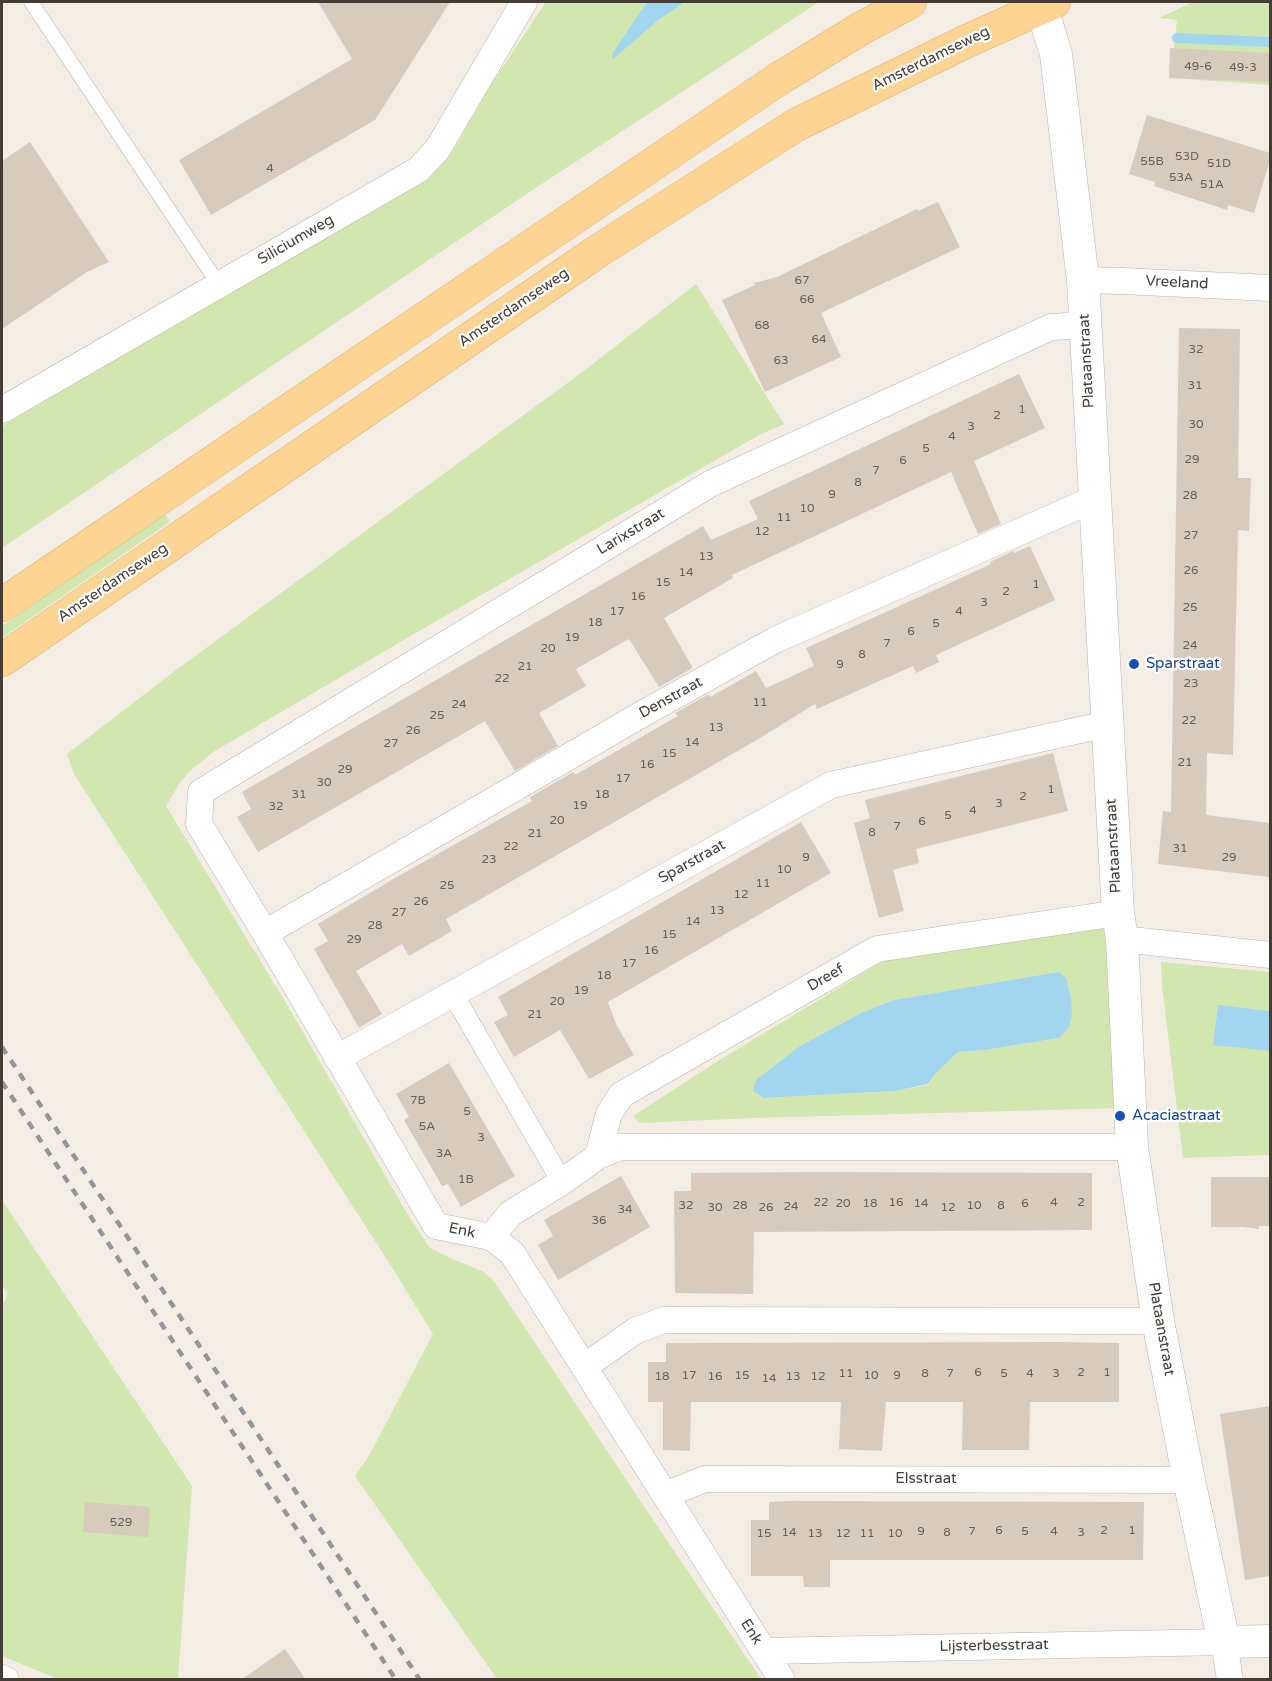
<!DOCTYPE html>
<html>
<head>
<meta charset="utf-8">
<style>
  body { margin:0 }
  #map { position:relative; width:1272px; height:1681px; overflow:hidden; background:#f3ede6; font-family:"Varela Round",sans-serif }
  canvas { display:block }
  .frame { position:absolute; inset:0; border:3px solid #453d35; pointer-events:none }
</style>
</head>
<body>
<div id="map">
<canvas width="1272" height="1681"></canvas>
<div class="frame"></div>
</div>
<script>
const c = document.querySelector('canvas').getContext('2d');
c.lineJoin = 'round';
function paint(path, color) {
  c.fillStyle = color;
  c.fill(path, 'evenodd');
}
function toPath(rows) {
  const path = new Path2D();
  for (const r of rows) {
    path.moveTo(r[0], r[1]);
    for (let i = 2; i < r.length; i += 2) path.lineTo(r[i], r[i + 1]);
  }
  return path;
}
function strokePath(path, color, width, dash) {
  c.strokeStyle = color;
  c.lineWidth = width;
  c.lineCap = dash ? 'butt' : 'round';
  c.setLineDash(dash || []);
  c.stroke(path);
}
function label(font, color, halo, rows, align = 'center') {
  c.font = font + ' "Varela Round",sans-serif';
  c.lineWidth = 4.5;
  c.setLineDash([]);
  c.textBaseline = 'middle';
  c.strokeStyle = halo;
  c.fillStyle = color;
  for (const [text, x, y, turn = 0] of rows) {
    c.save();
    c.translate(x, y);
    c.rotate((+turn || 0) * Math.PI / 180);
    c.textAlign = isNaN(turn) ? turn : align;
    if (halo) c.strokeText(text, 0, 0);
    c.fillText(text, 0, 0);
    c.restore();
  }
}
const green = toPath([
  [546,2,647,2,642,10,656,22,685,2,819,2,534,189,2,548,2,426,427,179,453,151,492,83],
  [1193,2,1270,2,1270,85,1171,78,1177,20,1159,18],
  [696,284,784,424,761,434,431,624,213,752,190,771,179,784,166,806,289,1008,405,1210,429,1247,452,1259,482,1271,493,1280,645,1508,761,1679,497,1679,355,1476,369,1456,433,1334,388,1261,74,774,67,754,172,673,581,373],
  [165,513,170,522,2,638,2,626],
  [1104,928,1121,1108,753,1118,640,1123,633,1116,721,1059,900,951],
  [1058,973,1066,978,1059,1038,985,1050,958,1052,935,1074,928,1085,895,1091,764,1098,753,1091,800,1046,861,1013,894,1000],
  [1161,962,1270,972,1270,1011,1218,1006,1213,1044,1270,1051,1270,1155,1183,1158,1162,985],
  [2,1200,192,1486,178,1679,58,1679,2,1656,2,1301,5,1301,7,1293,2,1285]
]);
const water = toPath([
  [647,2,685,2,656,22,613,59,612,54],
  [1059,972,1066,978,1071,997,1072,1016,1068,1029,1059,1038,985,1050,958,1052,935,1074,928,1084,895,1091,764,1098,753,1091,756,1080,800,1046,861,1013,894,1000],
  [1218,1005,1270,1011,1270,1051,1213,1045]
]);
const stream = toPath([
  [1177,38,1270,42]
]);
const building = toPath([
  [318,2,450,2,375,120,211,215,179,160,352,59],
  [1170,48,1270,53,1270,82,1169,78],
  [1147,115,1270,153,1270,160,1254,213,1228,205,1227,210,1154,186,1155,182,1129,174],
  [30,142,109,262,87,272,2,329,2,161],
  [938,202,960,247,821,313,841,357,765,392,722,300,755,285,754,283,777,277,917,209,918,211],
  [1179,328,1240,329,1238,478,1251,478,1249,531,1238,530,1233,755,1207,753,1206,815,1270,823,1270,877,1158,864,1163,811,1171,812],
  [1019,374,1045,428,974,461,1001,524,978,534,951,472,732,575,733,578,664,618,693,668,659,687,629,639,576,669,586,686,539,713,558,746,515,771,485,721,258,852,237,817,251,809,242,792,703,526,711,540,758,519,749,501],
  [1030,546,1055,600,936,655,939,662,916,673,913,666,817,709,815,704,755,741,446,919,452,931,409,956,402,944,356,971,382,1014,359,1028,314,949,328,941,318,924,395,878,532,801,530,797,573,772,575,775,678,716,675,713,709,694,710,697,756,671,766,688,814,666,806,648,939,588,991,564,990,562,1013,551,1014,553],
  [1053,753,1068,811,916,849,919,863,893,870,904,911,879,918,854,823,870,818,865,800],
  [801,822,831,873,608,1002,616,1024,634,1055,589,1079,560,1030,514,1057,494,1022,508,1015,498,997],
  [449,1063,515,1176,461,1207,448,1184,442,1186,404,1120,409,1117,396,1094],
  [815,1172,1092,1173,1092,1230,754,1232,753,1294,675,1293,674,1191,691,1191,691,1173],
  [621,1176,650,1227,558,1280,538,1245,553,1236,544,1220],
  [1211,1177,1270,1177,1270,1226,1259,1226,1259,1229,1244,1227,1211,1227],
  [1057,1342,1119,1343,1119,1402,1030,1402,1029,1450,962,1450,963,1402,886,1402,882,1451,839,1449,841,1402,691,1402,690,1451,663,1450,663,1402,648,1402,648,1362,666,1362,666,1343],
  [1270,1406,1270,1576,1245,1580,1220,1414],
  [789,1501,1144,1502,1143,1560,830,1560,830,1587,804,1587,803,1576,751,1576,751,1520,769,1520,769,1502],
  [85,1502,150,1507,148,1537,83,1532],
  [285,1649,306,1680,241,1680]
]);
const service = toPath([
  [31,2,219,285]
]);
const pedestrian = toPath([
  [453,994,562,1182]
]);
const minor = toPath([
  [1083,280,1122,281,1270,288],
  [2,410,418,170,437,150,524,2],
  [265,933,644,713,775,640,1094,499],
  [1122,939,1270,955],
  [337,1058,831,785,1107,724],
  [598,1156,609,1114,621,1095,877,949,1118,913],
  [491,1237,510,1214,562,1182,598,1156,620,1147,1132,1147],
  [584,1367,635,1331,664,1320,1158,1321],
  [665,1495,705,1479,1189,1480],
  [764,1651,1224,1642,1230,1680],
  [2,1678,6,1680],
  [782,1680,512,1253,491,1237,436,1226,265,933,199,824,201,792,710,484,1051,327,1085,325]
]);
const tertiary = toPath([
  [1040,2,1056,54,1083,280,1118,913,1122,939,1132,1147,1158,1321,1189,1480,1224,1642,1270,1641]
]);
const primary = toPath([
  [2,605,777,80,860,29,910,2],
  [2,660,598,251,796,125,965,42,1054,2]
]);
const rail = toPath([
  [2,1047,420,1680],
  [2,1082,396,1680]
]);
const markers = [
  [1134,664,6,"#1a4fb4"],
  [1120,1116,6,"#1a4fb4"]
];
const numberNames = [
  ["49-6",1198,67],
  ["49-3",1243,68],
  ["53D",1187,157],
  ["55B",1152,162],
  ["51D",1219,164],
  ["4",270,169],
  ["53A",1181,178],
  ["51A",1212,185],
  ["67",802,281],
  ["66",807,300],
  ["68",762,326],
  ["64",819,340],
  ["32",1196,350],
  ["63",781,361],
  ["31",1195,386],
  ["1",1022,410],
  ["2",997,416],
  ["30",1196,425],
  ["3",971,427],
  ["4",952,437],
  ["5",926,449],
  ["29",1192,460],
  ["6",903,461],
  ["7",876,471],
  ["8",858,483],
  ["9",832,495],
  ["28",1190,496],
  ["10",807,509],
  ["11",784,518],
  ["12",762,532],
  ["27",1191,536],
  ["13",706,557],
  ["26",1191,571],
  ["14",686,573],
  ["15",663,583],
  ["1",1036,585],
  ["2",1006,592],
  ["16",638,597],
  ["3",984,603],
  ["25",1190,608],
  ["17",617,612],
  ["4",959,612],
  ["18",595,623],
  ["5",936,624],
  ["6",911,632],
  ["19",572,638],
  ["7",887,644],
  ["24",1190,646],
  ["20",548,649],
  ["8",862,655],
  ["9",840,665],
  ["21",525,667],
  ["22",502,679],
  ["23",1191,684],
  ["11",760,703],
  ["24",459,705],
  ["25",437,716],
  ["22",1189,721],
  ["13",716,728],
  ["26",413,731],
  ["14",692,743],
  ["27",391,744],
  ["15",669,754],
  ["21",1185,763],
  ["16",647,765],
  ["29",345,770],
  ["17",623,779],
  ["30",324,783],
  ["1",1051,790],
  ["31",299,795],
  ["18",602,795],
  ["2",1023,797],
  ["3",999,804],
  ["19",580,806],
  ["32",276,807],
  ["4",973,811],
  ["5",948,816],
  ["20",557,821],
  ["6",922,822],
  ["7",897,827],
  ["8",872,833],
  ["21",535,834],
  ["22",511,847],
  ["31",1180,849],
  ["9",806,858],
  ["29",1229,858],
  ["23",489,860],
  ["10",784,870],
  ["11",763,884],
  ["25",447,886],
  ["12",741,895],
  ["26",421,902],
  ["13",717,911],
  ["27",399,913],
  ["14",693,922],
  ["28",375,926],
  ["15",669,935],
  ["29",354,940],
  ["16",651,951],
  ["17",629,964],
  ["18",604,976],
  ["19",581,991],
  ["20",557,1002],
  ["21",535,1015],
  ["7B",418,1101],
  ["5",467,1112],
  ["5A",427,1127],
  ["3",481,1138],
  ["3A",444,1154],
  ["1B",466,1180],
  ["22",821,1203],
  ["16",896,1203],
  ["4",1054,1203],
  ["2",1081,1203],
  ["20",843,1204],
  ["18",870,1204],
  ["14",921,1204],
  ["6",1025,1204],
  ["32",686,1206],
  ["28",740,1206],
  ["10",974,1206],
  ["8",1001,1206],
  ["24",791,1207],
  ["30",715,1208],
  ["26",766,1208],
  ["12",948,1208],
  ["34",625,1210],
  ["36",599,1221],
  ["6",978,1373],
  ["2",1081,1373],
  ["1",1107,1373],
  ["11",846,1374],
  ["8",925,1374],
  ["7",950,1374],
  ["5",1004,1374],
  ["4",1030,1374],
  ["3",1056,1374],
  ["17",689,1376],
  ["15",742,1376],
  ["10",871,1376],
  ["9",897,1376],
  ["18",662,1377],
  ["16",715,1377],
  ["13",793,1377],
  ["12",818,1377],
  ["14",769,1379],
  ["529",121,1523],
  ["6",999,1531],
  ["2",1104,1531],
  ["1",1132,1531],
  ["9",921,1532],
  ["7",972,1532],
  ["5",1025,1532],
  ["4",1054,1532],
  ["14",789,1533],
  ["8",947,1533],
  ["3",1081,1533],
  ["15",764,1534],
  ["13",815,1534],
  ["12",843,1534],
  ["11",867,1534],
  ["10",895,1534]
];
const streetNames = [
  ["Amsterdamseweg",931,59,-26],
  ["Siliciumweg",296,240,-30],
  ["Vreeland",1177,283,3],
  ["Amsterdamseweg",514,308,-34],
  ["Plataanstraat",1087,361,-93],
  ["Larixstraat",631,532,-31],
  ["Amsterdamseweg",113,583,-34],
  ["Denstraat",671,698,-29],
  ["Plataanstraat",1114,846,-93],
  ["Sparstraat",692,862,-29],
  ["Dreef",826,978,-30],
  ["Enk",462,1231,12],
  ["Plataanstraat",1161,1329,80],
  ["Elsstraat",926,1479],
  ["Enk",751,1632,58],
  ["Lijsterbesstraat",994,1646,-1]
];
const transitNames = [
  ["Sparstraat",1146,664],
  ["Acaciastraat",1132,1116]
];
paint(green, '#d2e6af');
paint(water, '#a2d6ef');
strokePath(stream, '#a2d6ef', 10);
paint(building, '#d7cbbe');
strokePath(service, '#beb4a8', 15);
strokePath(pedestrian, '#beb4a8', 21);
strokePath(minor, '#beb4a8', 27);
strokePath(tertiary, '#beb4a8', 33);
strokePath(primary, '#e1b165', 34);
strokePath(service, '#fff', 14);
strokePath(pedestrian, '#fff', 20);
strokePath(minor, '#fff', 26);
strokePath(tertiary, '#fff', 32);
strokePath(primary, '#fcd595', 33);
strokePath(rail, '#959595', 4.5, [8, 8]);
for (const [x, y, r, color] of markers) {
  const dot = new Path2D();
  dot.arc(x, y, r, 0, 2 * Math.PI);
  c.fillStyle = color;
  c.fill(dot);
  strokePath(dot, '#fff', 2);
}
label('12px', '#6a6057', null, numberNames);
label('15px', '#453d35', '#fff', streetNames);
label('15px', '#164399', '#fff', transitNames, 'left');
</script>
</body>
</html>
